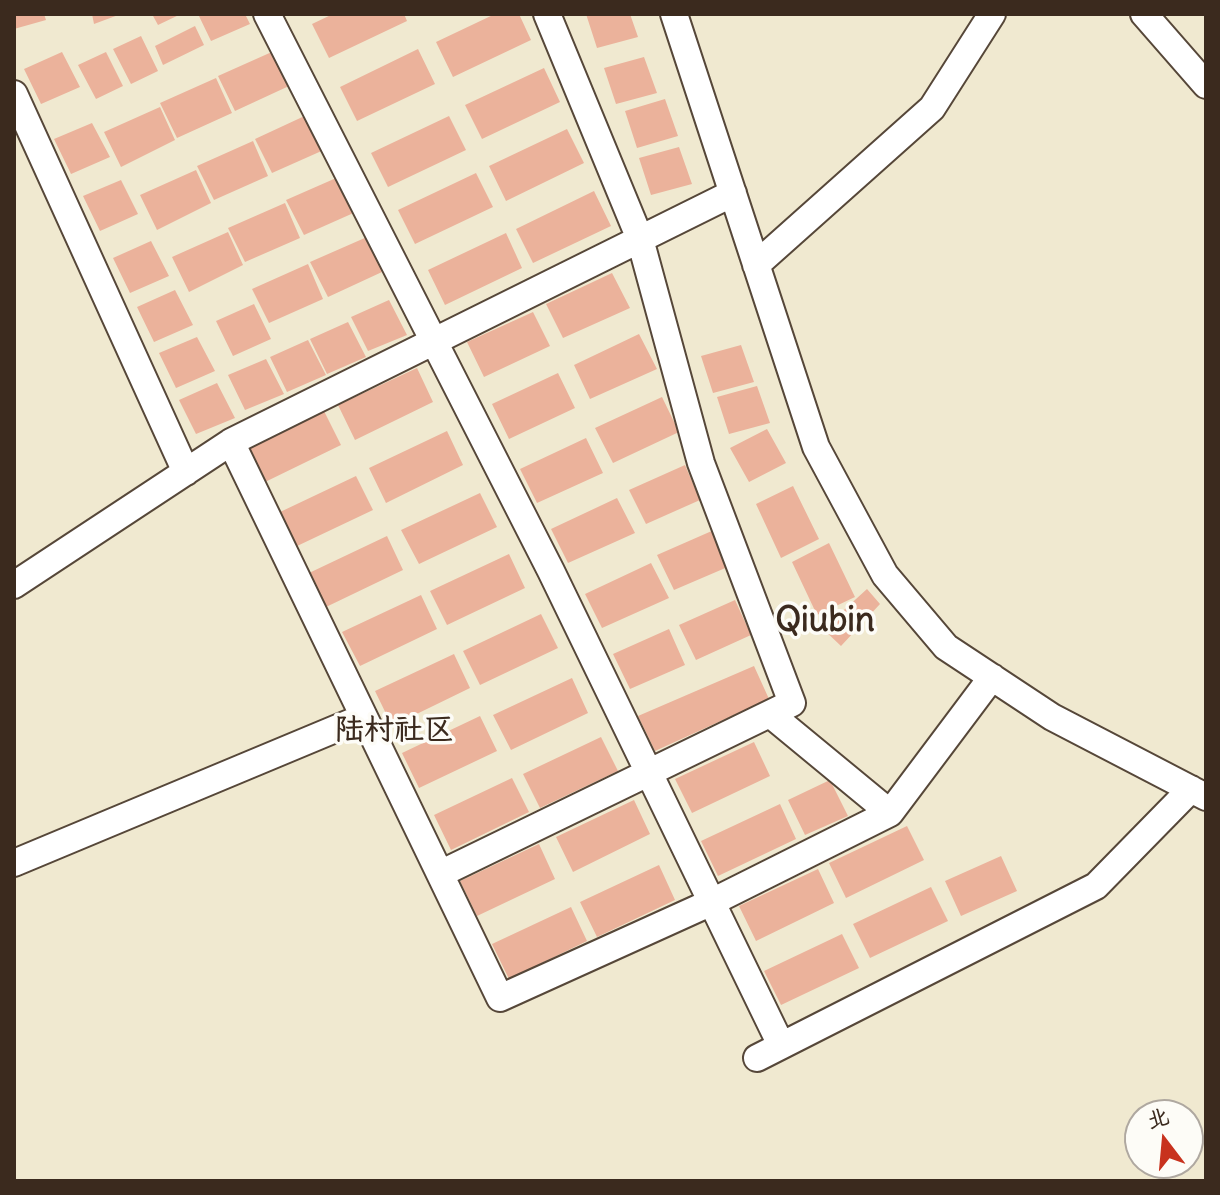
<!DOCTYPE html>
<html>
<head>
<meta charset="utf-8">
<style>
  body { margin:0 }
  #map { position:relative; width:1220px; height:1195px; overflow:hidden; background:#f0e9d0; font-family:Delius,"LXGW WenKai TC",sans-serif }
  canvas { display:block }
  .frame { position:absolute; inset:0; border:16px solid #3b2a1e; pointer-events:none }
  .north { position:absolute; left:1124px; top:1099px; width:80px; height:80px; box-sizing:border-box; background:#fdfcf7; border:2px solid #afa8a0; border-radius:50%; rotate:344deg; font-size:22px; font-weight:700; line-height:32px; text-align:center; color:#3b2a1e }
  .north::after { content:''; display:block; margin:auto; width:28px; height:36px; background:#c8321e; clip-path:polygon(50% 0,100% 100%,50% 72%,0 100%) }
</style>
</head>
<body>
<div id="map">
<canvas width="1220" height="1195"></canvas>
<div class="frame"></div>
<div class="north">北</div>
</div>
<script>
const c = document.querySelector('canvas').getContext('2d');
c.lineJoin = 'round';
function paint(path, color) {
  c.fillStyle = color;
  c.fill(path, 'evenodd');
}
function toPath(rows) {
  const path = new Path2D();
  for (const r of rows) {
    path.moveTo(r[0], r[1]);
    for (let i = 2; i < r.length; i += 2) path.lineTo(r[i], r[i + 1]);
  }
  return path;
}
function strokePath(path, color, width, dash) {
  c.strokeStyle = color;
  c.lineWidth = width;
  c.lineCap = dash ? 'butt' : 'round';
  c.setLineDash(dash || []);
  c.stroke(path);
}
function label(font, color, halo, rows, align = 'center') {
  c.font = font + ' Delius,"LXGW WenKai TC",sans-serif';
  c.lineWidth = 7;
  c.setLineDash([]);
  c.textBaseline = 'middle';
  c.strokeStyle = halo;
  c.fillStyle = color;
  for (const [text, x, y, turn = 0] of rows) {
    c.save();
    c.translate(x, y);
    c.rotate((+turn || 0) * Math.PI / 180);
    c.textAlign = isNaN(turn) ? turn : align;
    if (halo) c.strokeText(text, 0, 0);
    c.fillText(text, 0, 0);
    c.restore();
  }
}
const building = toPath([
  [14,14,44,14,46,20,14,29],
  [92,14,121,14,94,24],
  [152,14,181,14,158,25],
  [198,14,245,14,250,24,211,41],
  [333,14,404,14,407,21,329,58,312,24],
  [495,14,519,14,531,40,453,77,436,42],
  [586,14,630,14,638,37,597,48],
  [195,26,204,45,163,65,155,46],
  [141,36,158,71,131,84,113,49],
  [418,49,435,84,357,121,340,87],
  [274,51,289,86,235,111,218,76],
  [62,52,80,87,41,104,24,69],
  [106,52,123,86,96,99,78,65],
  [644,57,657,93,616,104,604,68],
  [544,68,560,102,482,139,465,105],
  [216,78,232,113,177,138,160,103],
  [665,99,678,136,637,148,625,111],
  [160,107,175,140,121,167,104,132],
  [311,113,326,149,272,173,255,139],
  [449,116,466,150,388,187,371,153],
  [92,123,110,157,71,174,54,139],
  [567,129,584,163,506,201,489,166],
  [253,141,268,176,214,200,197,166],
  [679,147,692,184,651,195,639,158],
  [196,170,211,203,157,230,140,195],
  [476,173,493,207,415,244,398,210],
  [343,175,358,211,304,235,286,200],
  [121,180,138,214,100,231,83,196],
  [594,191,611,226,533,263,516,229],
  [285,203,300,238,245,262,228,228],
  [228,232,243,265,189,292,172,257],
  [506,233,522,268,445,305,428,270],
  [367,237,382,272,328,297,310,262],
  [151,241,169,276,130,293,113,258],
  [308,264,323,299,269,323,252,289],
  [612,273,630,308,563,338,546,304],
  [175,290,193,325,154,342,137,307],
  [389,300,407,335,368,351,351,317],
  [254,304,271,339,233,356,216,321],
  [533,312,550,346,484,377,467,342],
  [348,322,366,357,327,374,310,339],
  [639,334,657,369,590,399,574,365],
  [197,337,215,371,176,388,159,353],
  [308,340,326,375,287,392,270,357],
  [741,345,754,382,713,393,701,356],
  [266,359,284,394,245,410,228,375],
  [417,368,433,402,355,440,338,405],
  [558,373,575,408,509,439,492,404],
  [217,383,235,418,196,434,179,400],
  [757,386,770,423,729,434,717,397],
  [662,397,679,432,613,463,595,428],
  [324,411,341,445,263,483,246,448],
  [767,429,786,463,749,482,730,448],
  [447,431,463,465,386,503,369,468],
  [586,438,603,473,537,503,520,469],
  [685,465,700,500,646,524,629,490],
  [356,476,373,510,295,547,278,513],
  [793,486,819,539,781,558,756,504],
  [480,493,497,527,419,564,401,530],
  [617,498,635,533,568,563,551,529],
  [714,530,730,566,674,590,657,555],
  [387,536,403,570,326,607,309,573],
  [829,543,855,597,817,615,792,562],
  [509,554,525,588,447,625,430,591],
  [651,563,669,598,602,628,585,594],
  [867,589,880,604,841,646,823,629],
  [421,595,437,629,360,666,342,632],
  [735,600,751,635,696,660,679,625],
  [541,614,558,648,480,685,463,651],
  [669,629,685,665,630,689,613,654],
  [454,654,470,688,392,726,375,691],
  [754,666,769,699,655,751,638,716],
  [572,678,588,713,511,750,493,715],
  [480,716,497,751,419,788,402,753],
  [601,737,618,771,540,808,523,774],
  [754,742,770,776,692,813,675,779],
  [512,778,529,812,451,850,434,815],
  [830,780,848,816,805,835,788,800],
  [634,800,650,834,573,872,556,837],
  [780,804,796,839,718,876,701,841],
  [907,826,924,860,846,898,829,863],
  [539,844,555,879,477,916,460,881],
  [1001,856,1017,891,961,916,945,881],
  [659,865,675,900,597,937,580,902],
  [818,869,834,903,756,941,739,906],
  [931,887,948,921,870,958,853,924],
  [571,907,587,941,509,979,492,944],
  [842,934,859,968,781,1005,764,971]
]);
const minor = toPath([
  [267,14,551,571,781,1045],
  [674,14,816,447,885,575,946,647,1052,717,1206,797],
  [1144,14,1206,85],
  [14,94,186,472],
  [756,265,932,108,992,14],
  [231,442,500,998,712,902,890,813,992,677],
  [14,585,231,442,733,193],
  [770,714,890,813],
  [14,863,364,717],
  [440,874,792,703,701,463,640,239,547,14],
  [757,1058,1096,886,1191,789]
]);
const quarterNames = [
  ["陆村社区",394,730]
];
const districtNames = [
  ["Qiubin",825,621]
];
paint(building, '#ebb29b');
strokePath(minor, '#564739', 30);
strokePath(minor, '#fff', 26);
label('bold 30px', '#3b2a1e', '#fdfcf7', quarterNames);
label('bold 34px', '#3b2a1e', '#fdfcf7', districtNames);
</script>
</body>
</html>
